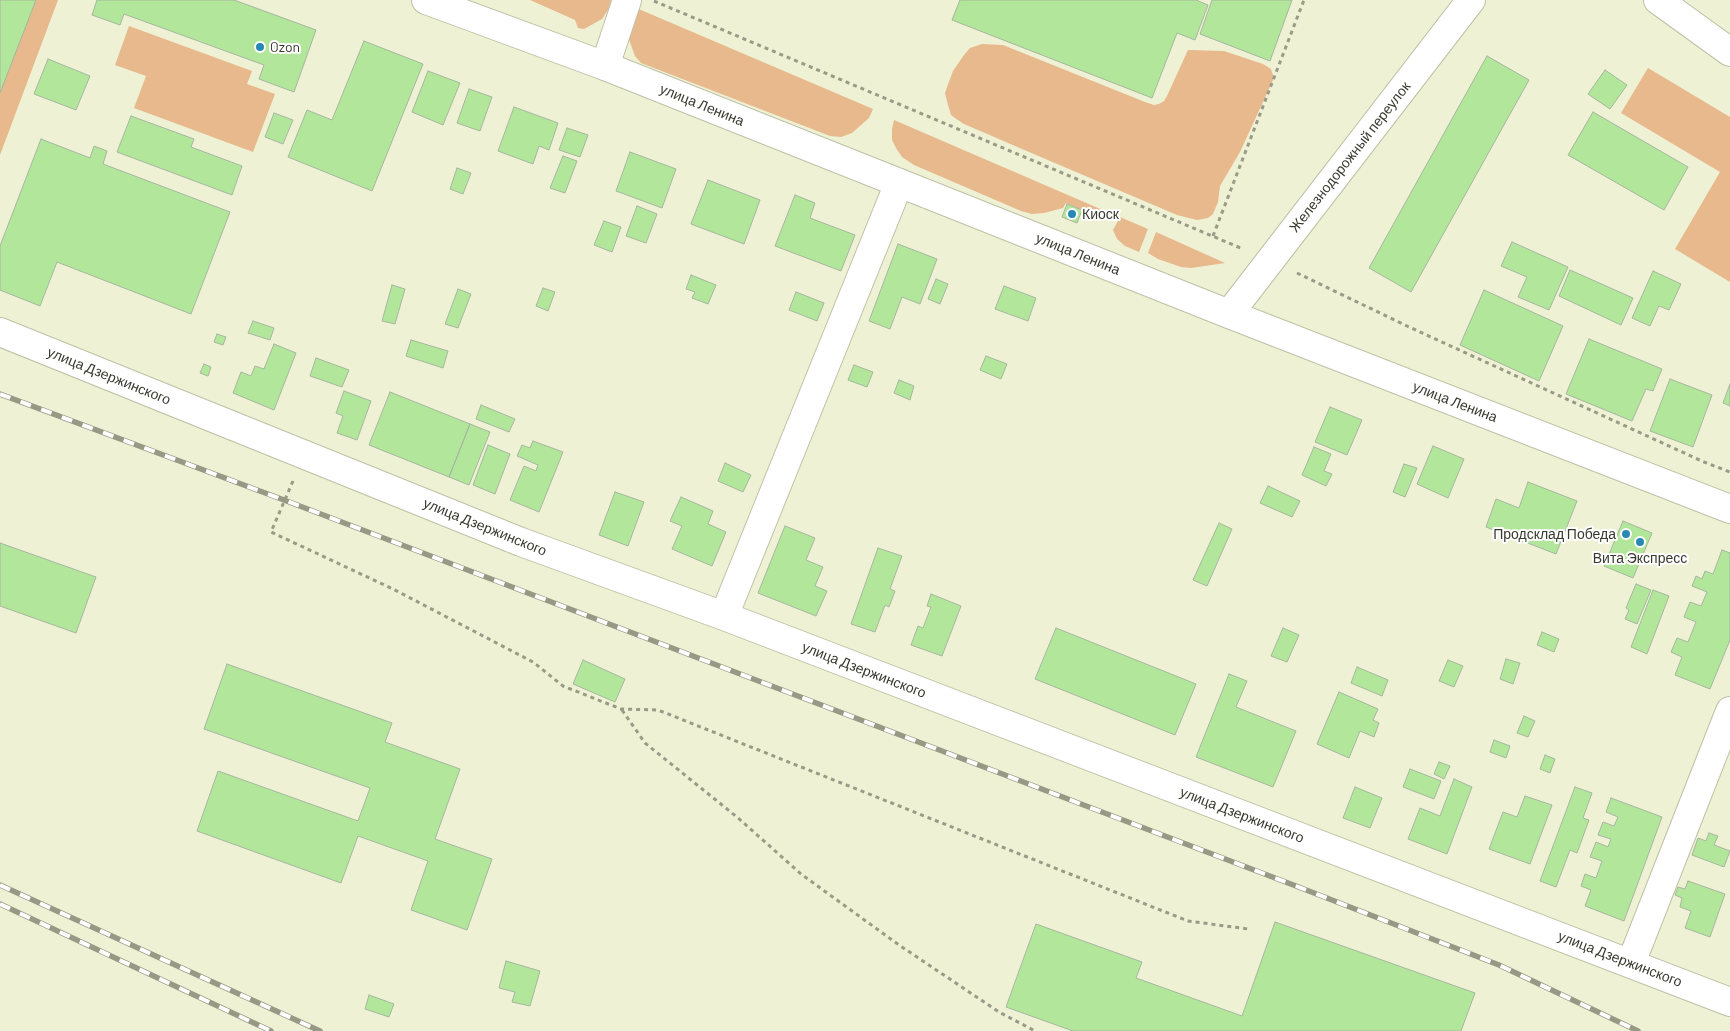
<!DOCTYPE html>
<html>
<head>
<meta charset="utf-8">
<style>
  body { margin:0 }
  canvas { display:block; background:#eef1d4 }
</style>
</head>
<body>
<canvas width="1730" height="1031"></canvas>
<script>
const c = document.querySelector('canvas').getContext('2d');
c.lineJoin = 'round';
function paint(path, color) {
  c.fillStyle = color;
  c.fill(path, 'evenodd');
}
function toPath(rows) {
  const path = new Path2D();
  for (const r of rows) {
    path.moveTo(r[0], r[1]);
    for (let i = 2; i < r.length; i += 2) path.lineTo(r[i], r[i + 1]);
  }
  return path;
}
function strokePath(path, color, width, dash) {
  c.strokeStyle = color;
  c.lineWidth = width;
  c.lineCap = dash ? 'butt' : 'round';
  c.setLineDash(dash || []);
  c.stroke(path);
}
function label(font, color, halo, rows, align = 'center') {
  c.font = font + ' Barlow,sans-serif';
  c.lineWidth = 4;
  c.setLineDash([]);
  c.textBaseline = 'middle';
  c.strokeStyle = halo;
  c.fillStyle = color;
  for (const [text, x, y, turn = 0] of rows) {
    c.save();
    c.translate(x, y);
    c.rotate((+turn || 0) * Math.PI / 180);
    c.textAlign = isNaN(turn) ? turn : align;
    if (halo) c.strokeText(text, 0, 0);
    c.fillText(text, 0, 0);
    c.restore();
  }
}
const green = toPath([
  [0,0,58,0,0,155],
  [530,0,611,0,608,10,602,19,584,29,578,28,575,20],
  [634,7,873,109,869,118,852,133,841,137,830,136,641,63,635,56,628,37],
  [129,26,252,71,247,84,275,94,253,152,134,108,146,76,115,65],
  [982,44,1003,45,1145,102,1154,105,1159,104,1164,101,1167,96,1188,50,1224,51,1263,64,1271,69,1273,75,1273,80,1240,152,1220,186,1218,202,1213,214,1208,218,1197,220,1177,215,1022,149,964,124,955,118,951,115,948,105,945,93,947,87,953,71,964,55,970,48],
  [1648,68,1730,117,1730,282,1675,249,1720,172,1621,113],
  [894,120,1105,211,1103,219,1066,203,1063,208,1044,213,1032,214,1021,211,914,165,902,157,896,148,892,140,892,129],
  [1120,217,1148,229,1139,252,1125,246,1117,239,1113,230],
  [1156,232,1225,263,1191,268,1181,267,1158,259,1148,253]
]);
const building = toPath([
  [0,0,36,0,0,93,0,0],
  [97,0,234,0,316,30,294,92,259,79,264,65,124,14,120,25,92,15,97,0],
  [960,0,1196,0,1208,5,1195,40,1177,33,1152,98,952,20,960,0],
  [1212,0,1292,0,1270,61,1200,34,1212,0],
  [364,41,423,64,372,191,288,157,307,110,332,120,364,41],
  [1487,56,1529,80,1411,292,1369,268,1487,56],
  [48,59,90,76,76,110,34,94,48,59],
  [1605,70,1627,85,1610,109,1588,94,1605,70],
  [428,71,460,83,443,125,412,112,428,71],
  [469,89,492,97,480,131,457,123,469,89],
  [514,107,558,123,549,150,539,146,533,164,498,151,514,107],
  [1593,112,1688,167,1664,210,1568,155,1593,112],
  [274,113,293,120,283,144,265,137,274,113],
  [131,116,194,139,191,147,242,166,232,195,117,152,131,116],
  [567,128,588,135,580,157,559,150,567,128],
  [41,139,90,158,94,146,107,151,103,164,230,212,191,314,57,262,40,306,0,290,0,246,41,139],
  [630,152,676,169,662,208,616,191,630,152],
  [563,156,577,161,565,193,550,188,563,156],
  [457,168,471,173,463,194,450,189,457,168],
  [708,180,760,200,744,244,691,224,708,180],
  [795,195,815,203,810,218,855,235,841,271,775,246,795,195],
  [1067,204,1082,210,1077,223,1062,217,1067,204],
  [637,206,657,214,646,243,626,236,637,206],
  [604,221,621,227,612,252,594,245,604,221],
  [1512,242,1568,267,1549,310,1518,297,1527,277,1501,266,1512,242],
  [898,244,937,259,920,304,902,297,890,329,869,321,898,244],
  [1570,270,1633,298,1621,325,1559,296,1570,270],
  [1653,271,1681,284,1669,310,1659,306,1650,326,1632,318,1653,271],
  [691,275,716,285,708,304,692,298,695,292,686,289,691,275],
  [936,279,948,284,940,304,928,299,936,279],
  [392,285,405,289,395,324,382,321,392,285],
  [1004,286,1036,298,1028,321,995,309,1004,286],
  [543,288,555,292,548,311,536,306,543,288],
  [458,289,471,294,458,328,445,324,458,289],
  [1484,290,1563,326,1539,381,1460,345,1484,290],
  [796,292,824,303,817,321,789,310,796,292],
  [253,321,274,328,270,340,248,333,253,321],
  [217,334,226,337,223,345,214,342,217,334],
  [1589,339,1662,369,1653,391,1646,389,1632,421,1566,394,1589,339],
  [411,340,448,351,443,368,406,356,411,340],
  [274,344,296,353,274,410,233,393,241,372,251,376,255,366,264,369,274,344],
  [986,356,1007,364,1001,379,980,370,986,356],
  [316,358,349,370,342,387,310,376,316,358],
  [204,364,211,367,208,376,200,373,204,364],
  [854,365,873,372,867,387,848,380,854,365],
  [1670,379,1712,395,1693,447,1650,431,1670,379],
  [899,380,914,386,910,400,894,393,899,380],
  [1730,384,1730,406,1723,403,1730,384],
  [344,391,371,401,357,440,337,433,343,416,336,413,344,391],
  [390,392,470,424,449,477,369,445,390,392],
  [481,405,515,419,509,432,476,419,481,405],
  [1330,407,1362,420,1347,455,1315,442,1330,407],
  [470,424,490,432,469,485,449,477,470,424],
  [533,441,563,452,539,512,510,500,524,466,536,471,538,465,517,456,522,445,530,448,533,441],
  [488,445,510,454,495,494,473,485,488,445],
  [1433,446,1464,459,1448,498,1417,484,1433,446],
  [1314,447,1331,454,1324,471,1332,474,1326,486,1302,475,1314,447],
  [725,463,751,475,743,492,718,481,725,463],
  [1404,464,1417,468,1405,497,1393,492,1404,464],
  [1528,482,1577,501,1556,554,1486,527,1496,499,1519,508,1528,482],
  [1268,486,1300,501,1292,517,1260,503,1268,486],
  [615,492,644,502,628,546,599,535,615,492],
  [681,497,713,511,708,524,726,532,712,566,672,549,682,526,670,521,681,497],
  [1623,521,1652,533,1633,578,1604,566,1623,521],
  [1219,523,1232,529,1207,586,1193,580,1219,523],
  [785,526,815,538,806,560,823,567,815,586,827,591,816,616,758,593,785,526],
  [0,543,96,577,76,633,0,606,0,543],
  [878,548,902,556,890,589,895,591,889,607,885,605,875,632,851,624,878,548],
  [1722,550,1730,553,1730,640,1710,689,1675,675,1682,657,1671,652,1677,638,1688,642,1696,622,1684,617,1690,602,1701,606,1707,592,1692,586,1696,576,1702,579,1705,571,1713,574,1722,550],
  [1636,584,1651,590,1637,624,1625,619,1629,610,1626,608,1636,584],
  [1653,590,1669,596,1647,654,1631,647,1653,590],
  [931,594,961,606,942,656,911,645,918,626,923,628,931,607,927,606,931,594],
  [1056,628,1196,684,1175,735,1035,679,1056,628],
  [1283,628,1299,635,1287,662,1271,656,1283,628],
  [1542,632,1559,639,1554,652,1537,645,1542,632],
  [1506,659,1520,663,1513,684,1500,679,1506,659],
  [583,660,625,679,615,702,573,684,583,660],
  [1448,660,1463,666,1454,687,1439,681,1448,660],
  [227,664,392,723,385,742,460,769,435,839,492,859,467,930,411,910,428,861,358,836,341,883,197,831,218,771,358,821,370,788,204,729,227,664],
  [1357,667,1388,680,1382,696,1351,683,1357,667],
  [1229,674,1247,681,1236,707,1296,731,1273,787,1196,757,1229,674],
  [1339,692,1378,709,1373,720,1379,723,1374,737,1360,731,1349,758,1317,744,1339,692],
  [1524,716,1535,721,1528,737,1517,733,1524,716],
  [1494,740,1510,746,1506,758,1490,752,1494,740],
  [1545,755,1555,759,1550,773,1540,769,1545,755],
  [1439,762,1450,766,1444,779,1434,774,1439,762],
  [1410,769,1441,781,1434,799,1403,787,1410,769],
  [1454,779,1472,787,1447,854,1408,839,1420,808,1440,816,1454,779],
  [1355,787,1382,798,1370,828,1343,818,1355,787],
  [1575,787,1592,793,1583,818,1589,820,1577,853,1570,850,1556,887,1540,881,1575,787],
  [1525,796,1552,805,1530,864,1489,849,1503,812,1517,817,1525,796],
  [1611,798,1662,817,1624,921,1585,906,1591,890,1581,886,1585,874,1596,878,1602,861,1590,857,1596,842,1608,847,1611,839,1598,835,1603,822,1614,826,1618,817,1606,812,1611,798],
  [1709,833,1718,836,1714,845,1730,851,1724,867,1692,855,1698,838,1706,841,1709,833],
  [1688,881,1725,894,1710,937,1685,928,1691,911,1680,907,1682,898,1675,895,1678,887,1685,889,1688,881],
  [1275,922,1475,993,1461,1031,1073,1031,1006,1007,1036,924,1142,962,1136,978,1242,1016,1275,922],
  [506,961,540,971,530,1006,512,1002,515,992,499,988,506,961],
  [369,995,394,1004,389,1017,365,1009,369,995]
]);
const path = toPath([
  [654,1,1243,249],
  [1213,236,1304,0],
  [1297,273,1407,326,1704,462,1730,472],
  [293,481,271,532,393,589,533,662,563,686,621,709,658,710,1188,921,1248,929],
  [622,710,645,743,737,817,801,874,899,945,999,1012,1035,1031]
]);
const minor = toPath([
  [1658,0,1730,52],
  [605,66,627,0],
  [1229,314,1471,0],
  [0,332,521,542,724,616,1730,1002],
  [724,616,899,183],
  [1631,963,1730,711]
]);
const major = toPath([
  [426,0,605,66,1229,314,1730,509]
]);
const rail = toPath([
  [0,394,284,500,1296,886,1499,965,1638,1031],
  [0,885,320,1031],
  [0,904,271,1031]
]);
const markers = [
  [260,47,5,"#2788b3"],
  [1072,214,5,"#2788b3"],
  [1626,534,5,"#2788b3"],
  [1640,542,5,"#2788b3"]
];
const poiNames = [
  ["Ozon",270,47],
  ["Киоск",1082,214],
  ["Продсклад Победа",1616,534,"right"],
  ["Вита Экспресс",1640,558,"center"]
];
const streetNames = [
  ["улица Ленина",702,105,22],
  ["Железнодорожный переулок",1350,157,-52],
  ["улица Ленина",1078,254,22],
  ["улица Дзержинского",109,376,22],
  ["улица Ленина",1455,402,21],
  ["улица Дзержинского",485,527,22],
  ["улица Дзержинского",864,670,21],
  ["улица Дзержинского",1242,815,21],
  ["улица Дзержинского",1620,959,21]
];
paint(green, '#e7b98d');
paint(building, '#b2e69b');
strokePath(building, '#a6b69f', 1);
strokePath(minor, '#bec1a6', 30);
strokePath(major, '#bec1a6', 30);
strokePath(path, '#999b87', 3, [4, 4]);
strokePath(minor, '#fff', 28);
strokePath(major, '#fff', 28);
strokePath(rail, '#979985', 5.5);
strokePath(rail, '#fff', 4, [11]);
for (const [x, y, r, color] of markers) {
  const dot = new Path2D();
  dot.arc(x, y, r, 0, 2 * Math.PI);
  c.fillStyle = color;
  c.fill(dot);
  strokePath(dot, '#fff', 2);
}
label('14px', '#38392e', '#fff', poiNames, 'left');
label('14px', '#38392e', '#fff', streetNames);
</script>
</body>
</html>
